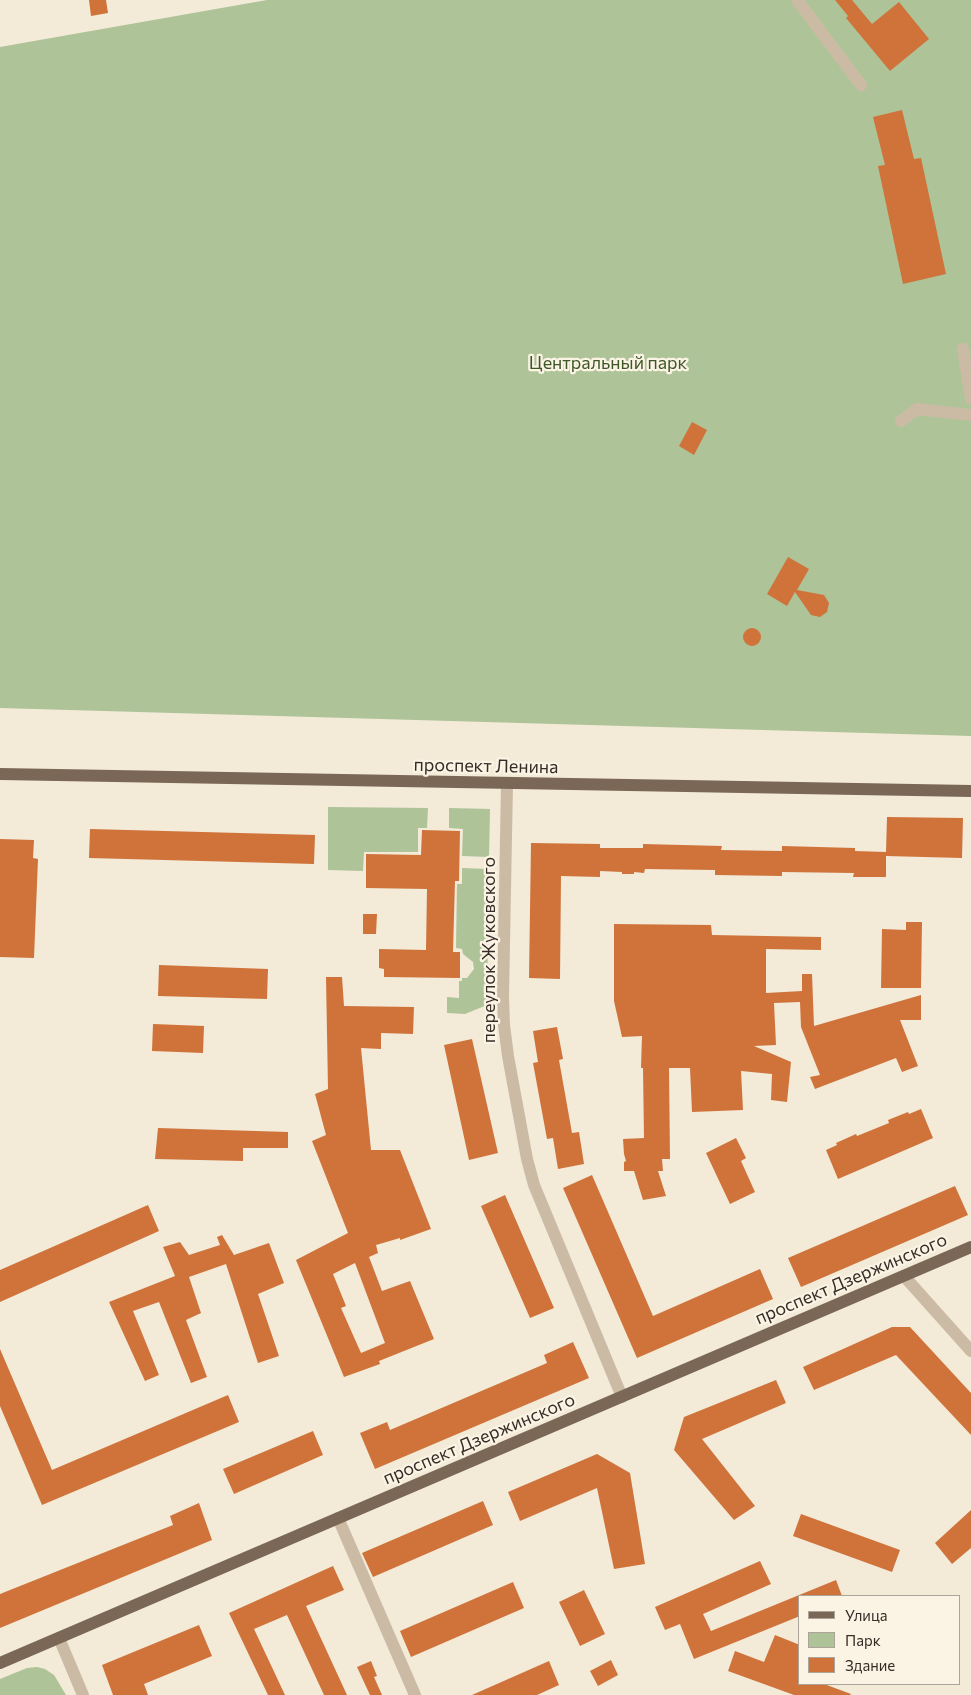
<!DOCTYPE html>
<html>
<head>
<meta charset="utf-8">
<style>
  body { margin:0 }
  #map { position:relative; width:971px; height:1695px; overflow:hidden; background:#f3ead8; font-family:Commissioner,sans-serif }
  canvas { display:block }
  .legend { position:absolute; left:798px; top:1595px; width:162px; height:90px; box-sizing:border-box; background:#fbf4e5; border:1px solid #ada499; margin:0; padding:6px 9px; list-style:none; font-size:15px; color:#372d26 }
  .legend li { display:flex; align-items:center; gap:10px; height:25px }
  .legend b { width:25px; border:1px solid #ada499 }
</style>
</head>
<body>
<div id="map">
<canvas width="971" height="1695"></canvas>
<ul class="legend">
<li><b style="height:6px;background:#7a6756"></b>Улица</li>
<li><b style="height:14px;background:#aec397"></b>Парк</li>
<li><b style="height:14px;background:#cf733b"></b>Здание</li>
</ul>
</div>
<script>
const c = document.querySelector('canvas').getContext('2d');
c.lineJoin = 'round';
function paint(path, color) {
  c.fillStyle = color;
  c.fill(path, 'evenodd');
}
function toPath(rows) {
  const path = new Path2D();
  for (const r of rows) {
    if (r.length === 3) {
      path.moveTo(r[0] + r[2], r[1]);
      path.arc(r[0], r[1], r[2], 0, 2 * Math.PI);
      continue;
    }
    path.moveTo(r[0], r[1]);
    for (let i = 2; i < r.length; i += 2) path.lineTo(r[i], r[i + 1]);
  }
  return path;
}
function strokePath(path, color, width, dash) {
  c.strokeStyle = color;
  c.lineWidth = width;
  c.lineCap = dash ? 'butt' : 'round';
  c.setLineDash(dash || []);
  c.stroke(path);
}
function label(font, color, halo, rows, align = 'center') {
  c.font = font + ' Commissioner,sans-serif';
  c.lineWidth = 4.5;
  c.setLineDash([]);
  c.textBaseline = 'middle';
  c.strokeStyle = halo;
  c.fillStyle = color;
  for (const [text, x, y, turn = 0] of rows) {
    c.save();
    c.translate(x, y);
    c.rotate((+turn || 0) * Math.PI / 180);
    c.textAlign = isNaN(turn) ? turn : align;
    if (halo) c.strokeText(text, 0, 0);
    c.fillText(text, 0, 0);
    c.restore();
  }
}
const green = toPath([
  [267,0,971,0,971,736,0,708,0,47],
  [328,807,428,808,427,828,418,828,418,852,364,852,363,871,328,870],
  [449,808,490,809,489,857,462,856,463,829,449,828],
  [462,868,489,869,487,1005,465,1014,447,1013,447,997,459,998,459,981,462,981,462,978,467,978,474,969,473,962,463,954,462,949,456,948,457,884,462,884],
  [37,1667,45,1669,54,1675,66,1695,0,1695,0,1679,27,1668]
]);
const building = toPath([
  [89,0,106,0,108,13,91,16],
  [835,0,852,0,872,24,899,2,929,39,890,71,846,18,848,16],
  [902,110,914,159,921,158,946,274,903,284,878,166,885,165,873,117],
  [692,422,707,430,694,455,679,446],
  [788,557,809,569,797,590,824,595,829,603,827,612,820,617,811,615,795,592,787,606,767,594],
  [752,637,9],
  [887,817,963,818,962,858,886,856,886,877,853,877,854,873,782,872,782,876,715,875,715,870,645,869,644,873,634,872,634,874,622,874,622,872,600,871,600,877,561,876,560,979,529,978,531,843,600,844,600,848,643,848,643,844,722,846,721,850,782,851,782,846,855,848,855,851,886,852],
  [90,829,315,835,314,864,89,858],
  [422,830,460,831,459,881,455,881,453,952,460,952,460,978,384,977,384,969,379,968,379,949,426,950,427,889,366,888,366,854,421,855],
  [0,839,34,840,33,858,38,859,34,958,0,957],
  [363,914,377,914,376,934,363,934],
  [906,922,922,922,921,988,881,988,882,929,906,930],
  [614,924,711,925,712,935,821,937,821,950,766,949,766,993,802,991,802,974,812,974,814,1026,921,995,921,1020,900,1020,918,1066,902,1072,896,1058,815,1089,810,1077,820,1075,801,1027,800,1002,774,1003,776,1045,754,1046,791,1062,787,1102,771,1100,772,1074,741,1071,743,1110,692,1112,690,1068,669,1068,670,1159,662,1159,663,1171,658,1171,666,1196,643,1200,634,1171,624,1171,624,1162,626,1161,624,1154,623,1139,644,1138,643,1068,641,1068,642,1036,622,1037,614,1001],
  [159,965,268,969,267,999,158,996],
  [326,977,342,977,344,1006,414,1007,413,1034,381,1033,381,1049,361,1048,371,1150,400,1150,431,1229,400,1240,400,1238,376,1245,378,1253,369,1257,382,1291,410,1281,434,1339,379,1361,380,1364,344,1377,296,1260,348,1233,312,1141,326,1135,315,1094,328,1089],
  [355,1263,385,1343,361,1353,341,1308,346,1306,333,1274],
  [153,1024,204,1026,203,1053,152,1051],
  [557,1027,563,1059,559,1060,572,1133,579,1132,584,1164,558,1169,553,1138,547,1139,533,1063,538,1062,533,1031],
  [472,1039,498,1153,469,1160,444,1045],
  [921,1109,933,1138,838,1179,826,1150,837,1145,836,1143,856,1134,857,1136,889,1123,888,1120,908,1112,909,1114],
  [158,1128,288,1132,288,1148,243,1148,243,1161,155,1159],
  [736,1138,746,1158,741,1161,755,1192,730,1204,706,1153],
  [592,1175,653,1316,760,1269,773,1299,637,1358,563,1188],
  [955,1186,968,1215,801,1287,788,1258],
  [505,1195,554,1308,530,1318,481,1206],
  [148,1205,159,1231,0,1302,0,1270],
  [222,1235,234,1255,269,1243,284,1283,258,1294,279,1356,258,1363,226,1264,189,1277,201,1313,186,1320,207,1377,191,1383,159,1302,133,1311,159,1375,145,1381,109,1302,175,1276,163,1247,180,1242,189,1255,220,1245,217,1237],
  [892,1327,910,1327,971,1393,971,1435,896,1355,814,1390,803,1367],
  [573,1342,589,1378,375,1469,360,1433,387,1422,390,1430,547,1363,544,1355],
  [0,1349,52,1470,228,1395,239,1422,42,1505,0,1406],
  [776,1380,786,1403,702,1439,755,1506,734,1520,674,1450,684,1417],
  [313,1431,323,1455,234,1494,223,1469],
  [597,1454,630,1473,645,1564,614,1569,597,1488,520,1521,508,1492],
  [483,1501,493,1525,373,1577,362,1553],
  [199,1503,212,1540,0,1628,0,1594,173,1525,170,1516],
  [971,1510,971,1548,952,1564,935,1543],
  [801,1514,900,1550,892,1572,793,1536],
  [760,1561,771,1584,703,1614,711,1631,836,1580,842,1596,800,1596,800,1616,694,1659,680,1624,665,1630,655,1607],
  [333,1566,344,1590,306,1606,347,1695,324,1695,287,1615,254,1629,285,1695,268,1695,229,1613],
  [513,1582,524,1608,411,1657,400,1631],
  [584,1590,605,1634,580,1646,559,1602],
  [199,1625,212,1656,144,1684,148,1695,113,1695,102,1665],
  [775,1635,800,1645,800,1684,824,1684,851,1694,850,1695,794,1695,728,1671,735,1651,764,1662],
  [611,1660,618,1675,598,1686,590,1671],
  [371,1661,377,1676,374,1677,382,1695,370,1695,357,1667],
  [549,1661,559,1685,537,1695,472,1695]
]);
const minor = toPath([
  [797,0,861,85],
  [963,349,971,399],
  [901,421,917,409,971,415],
  [507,784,503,996,504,1025,508,1056,527,1159,534,1185,622,1397],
  [904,1276,971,1351],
  [338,1518,415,1695],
  [59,1638,83,1695]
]);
const major = toPath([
  [0,774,971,791],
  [0,1663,971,1247]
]);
const parkNames = [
  ["Центральный парк",608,363]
];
const streetNames = [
  ["проспект Ленина",486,766,1],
  ["переулок Жуковского",489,950,-90],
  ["проспект Дзержинского",851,1279,-23],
  ["проспект Дзержинского",479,1439,-23]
];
paint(green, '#aec397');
paint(building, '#cf733b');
strokePath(minor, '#ccbba4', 12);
strokePath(major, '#7a6756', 12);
label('18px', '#3f5728', '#fbf4e5', parkNames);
label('18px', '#372d26', '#fbf4e5', streetNames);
</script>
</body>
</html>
